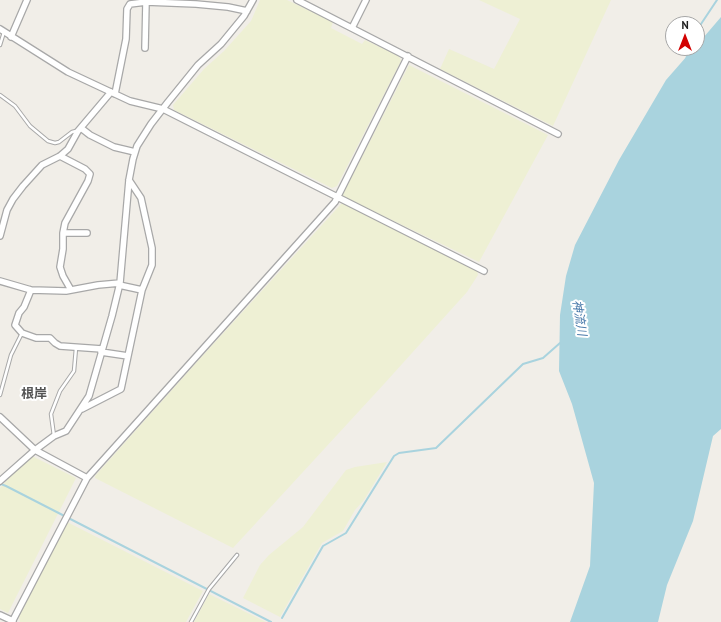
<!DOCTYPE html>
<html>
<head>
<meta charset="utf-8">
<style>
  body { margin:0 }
  #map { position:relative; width:721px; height:622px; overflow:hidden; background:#f1eee8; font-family:"PT Sans",sans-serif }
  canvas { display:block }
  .north { position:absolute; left:665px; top:16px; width:40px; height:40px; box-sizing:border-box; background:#fff; border:1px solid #a6a6a6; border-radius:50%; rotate:0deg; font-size:11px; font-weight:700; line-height:16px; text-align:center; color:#212121 }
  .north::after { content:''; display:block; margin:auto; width:14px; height:18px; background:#d20101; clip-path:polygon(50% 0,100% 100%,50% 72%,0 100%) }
</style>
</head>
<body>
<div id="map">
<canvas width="721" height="622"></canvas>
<div class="north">N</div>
</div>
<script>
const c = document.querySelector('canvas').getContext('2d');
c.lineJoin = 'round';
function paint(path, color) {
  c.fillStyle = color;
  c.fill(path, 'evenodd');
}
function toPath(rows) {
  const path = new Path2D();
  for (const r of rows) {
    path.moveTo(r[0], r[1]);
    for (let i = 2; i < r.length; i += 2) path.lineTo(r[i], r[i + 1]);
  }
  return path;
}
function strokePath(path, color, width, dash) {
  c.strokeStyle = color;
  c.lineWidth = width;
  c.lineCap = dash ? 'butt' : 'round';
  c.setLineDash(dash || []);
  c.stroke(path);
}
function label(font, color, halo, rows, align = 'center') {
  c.font = font + ' "PT Sans","Noto Sans JP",sans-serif';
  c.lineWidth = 4;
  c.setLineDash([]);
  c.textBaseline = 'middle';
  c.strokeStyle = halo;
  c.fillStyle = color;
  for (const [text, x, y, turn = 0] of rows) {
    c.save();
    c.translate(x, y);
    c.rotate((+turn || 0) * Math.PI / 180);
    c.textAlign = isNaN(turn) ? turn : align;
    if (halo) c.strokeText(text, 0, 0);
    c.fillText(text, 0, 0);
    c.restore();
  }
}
const farmland = toPath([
  [260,0,287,0,333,22,331,28,362,44,365,40,399,56,401,61,337,186,332,188,174,110,173,105,204,69,224,51,251,21],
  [479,0,611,0,553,126,440,69,449,49,494,69,520,19],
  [409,65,548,135,479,262,342,196],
  [342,203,474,269,477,270,478,275,467,292,384,384,233,548,95,478,95,476,196,363],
  [32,456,76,478,8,613,0,609,0,488,8,479],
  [387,462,364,500,355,510,343,531,322,543,280,617,243,598,260,565,269,555,303,527,346,470,355,467],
  [67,522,203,591,186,622,20,622,19,616],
  [209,594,266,622,194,622]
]);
const water = toPath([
  [721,17,721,429,713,436,693,521,667,585,658,622,570,622,590,566,594,483,572,404,559,371,560,315,566,276,575,245,619,160,666,80,694,48,697,48,697,45]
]);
const stream = toPath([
  [697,32,701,24,717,0],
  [686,60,689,48],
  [0,485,1,484,6,486,271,622],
  [282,618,323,546,346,533,394,456,399,453,436,448,523,364,543,358,560,343]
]);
const lane = toPath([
  [0,45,4,32],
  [0,95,15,106,30,126,48,141,55,143,59,142,72,132,76,131],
  [0,395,11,355,22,333],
  [54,436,51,414,60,391,74,371,76,348],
  [191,622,209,589,237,555]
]);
const street = toPath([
  [297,0,558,134],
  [352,28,366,0],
  [0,29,68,72,130,101,163,109,484,271],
  [11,37,27,0],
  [145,48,146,2],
  [115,94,126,39,127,9,130,4,146,2,196,4,228,7,247,11],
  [81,128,90,135,114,147,135,152],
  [60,156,85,169,90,174,88,181,65,223,63,233,63,249,60,267,63,276,71,290],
  [63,233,87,233],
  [0,236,7,210,13,199,23,186,42,165,60,156,68,149,78,131,111,92],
  [0,281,31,290,66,291,98,285,120,283],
  [119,285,142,290],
  [31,290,24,307,19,313,15,325,22,333,36,338,50,338,55,343,60,346,102,349],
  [101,352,128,356],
  [82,409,121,389,142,290,152,265,152,248,141,198,129,180],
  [0,417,35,450,87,478],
  [0,481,35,450,54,436,66,431,89,396,112,316,120,283,129,180,133,159,137,146,151,124,168,102,198,65,221,44,244,16,253,0],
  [0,615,13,621],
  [12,622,87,478,335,202,408,56]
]);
const waterNames = [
  ["神流川",579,318,81]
];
const quarterNames = [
  ["根岸",34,394]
];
paint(farmland, '#eef0d4');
paint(water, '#a9d3de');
strokePath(stream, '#a9d3de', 2);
strokePath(lane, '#a8a8a8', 4.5);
strokePath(street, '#a8a8a8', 8);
strokePath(lane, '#fff', 2.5);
strokePath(street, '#fff', 5.5);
label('italic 12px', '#497aaa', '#fff', waterNames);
label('bold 13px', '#545454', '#fff', quarterNames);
</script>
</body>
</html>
